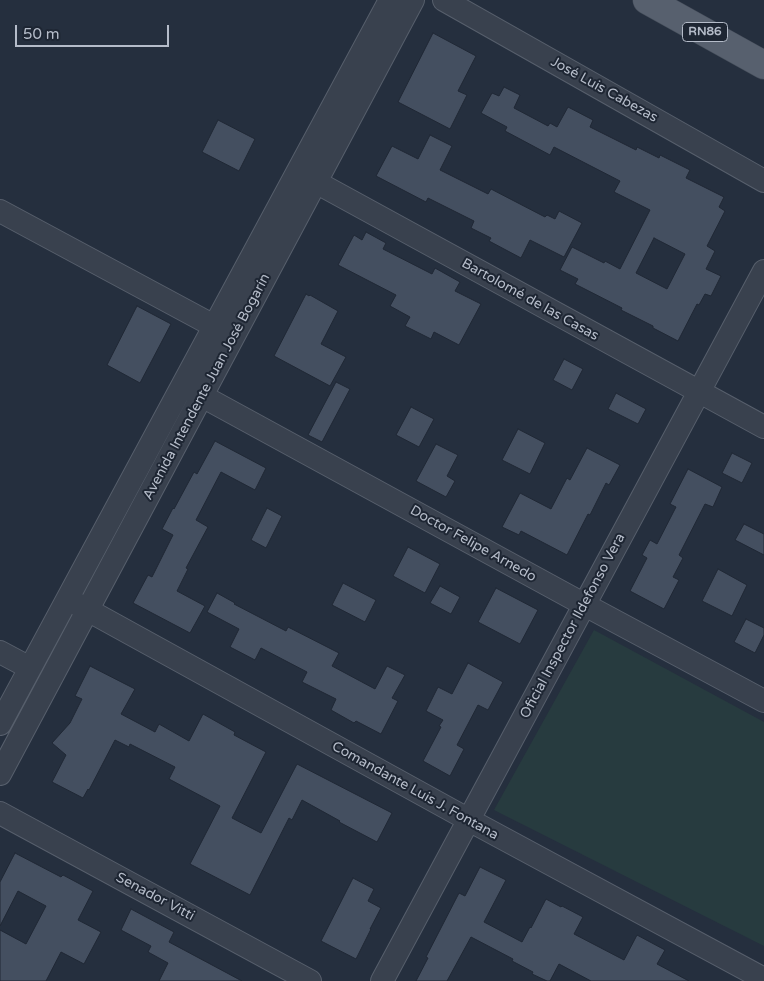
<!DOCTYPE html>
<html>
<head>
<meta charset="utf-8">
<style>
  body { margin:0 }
  #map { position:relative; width:764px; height:981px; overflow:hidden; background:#252f3e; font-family:"Varela Round",sans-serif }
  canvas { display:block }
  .scale { position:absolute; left:15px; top:25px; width:154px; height:22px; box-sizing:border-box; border:2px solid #b5bcc9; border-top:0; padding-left:6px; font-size:15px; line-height:18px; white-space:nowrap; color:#b5bcc9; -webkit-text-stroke:4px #1e2633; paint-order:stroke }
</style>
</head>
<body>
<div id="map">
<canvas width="764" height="981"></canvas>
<div class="scale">50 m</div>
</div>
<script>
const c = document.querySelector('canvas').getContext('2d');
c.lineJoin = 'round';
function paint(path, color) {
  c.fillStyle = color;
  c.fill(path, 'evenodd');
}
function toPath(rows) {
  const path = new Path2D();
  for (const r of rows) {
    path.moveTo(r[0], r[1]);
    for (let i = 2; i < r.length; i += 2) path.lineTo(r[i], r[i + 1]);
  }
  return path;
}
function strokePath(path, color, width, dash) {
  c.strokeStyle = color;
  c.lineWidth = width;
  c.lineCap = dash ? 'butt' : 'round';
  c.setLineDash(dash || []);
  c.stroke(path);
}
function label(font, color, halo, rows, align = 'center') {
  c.font = font + ' "Varela Round",sans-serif';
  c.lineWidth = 4;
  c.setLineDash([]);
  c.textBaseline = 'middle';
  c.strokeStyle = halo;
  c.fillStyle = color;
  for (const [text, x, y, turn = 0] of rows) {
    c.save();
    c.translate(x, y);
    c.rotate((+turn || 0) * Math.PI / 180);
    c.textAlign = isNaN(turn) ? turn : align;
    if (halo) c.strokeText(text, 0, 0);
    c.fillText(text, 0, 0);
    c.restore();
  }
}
const green = toPath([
  [594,630,764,722,764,946,494,810]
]);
const building = toPath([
  [433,33,476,56,458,91,467,95,450,129,398,102,433,33],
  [504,87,520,95,514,108,548,126,550,123,557,127,568,107,593,120,590,127,636,150,637,147,659,158,660,155,690,170,686,178,724,197,719,207,725,211,707,246,715,251,706,269,721,276,711,296,705,294,699,305,697,304,678,341,653,328,653,326,621,310,622,308,575,284,578,279,560,270,572,247,604,263,605,261,620,269,650,210,614,192,620,181,554,147,550,155,505,131,507,127,481,113,492,93,499,96,504,87],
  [654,238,685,254,667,289,636,273,654,238],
  [218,120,255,139,239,171,202,152,218,120],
  [430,135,452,146,440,170,488,194,491,189,545,217,547,215,555,219,559,211,582,223,564,257,530,240,521,258,489,241,491,238,471,228,474,221,428,198,426,202,376,176,392,146,418,159,430,135],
  [366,232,386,243,383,249,432,274,435,268,460,282,455,291,481,304,459,345,434,332,431,339,405,326,410,317,390,306,396,295,338,265,354,235,362,240,366,232],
  [306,294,309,296,310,295,338,311,321,344,346,357,330,386,274,356,306,294],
  [137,306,171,324,140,383,107,365,137,306],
  [564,359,583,369,572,390,553,380,564,359],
  [336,382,350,389,322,442,308,435,336,382],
  [616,393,646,409,638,424,608,409,616,393],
  [411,407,434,419,419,447,396,435,411,407],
  [518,429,545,443,530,474,502,460,518,429],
  [215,441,266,468,255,490,221,472,196,520,208,527,186,568,188,569,177,591,205,606,190,633,133,603,148,575,152,577,173,535,162,529,173,508,174,509,194,472,197,474,215,441],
  [436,444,458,455,447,476,455,481,446,497,416,481,436,444],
  [587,448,620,465,609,485,606,483,590,515,588,514,567,555,521,531,519,535,502,527,520,493,551,509,567,478,570,480,587,448],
  [732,453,752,463,742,483,722,473,732,453],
  [688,469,722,487,713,507,705,504,679,555,683,558,673,577,679,580,664,609,630,591,647,558,642,555,650,540,657,544,676,507,670,504,688,469],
  [267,508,282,516,266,548,251,540,267,508],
  [744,524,764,534,764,555,735,540,744,524],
  [408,547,440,564,425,593,393,576,408,547],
  [718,569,747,585,732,616,702,601,718,569],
  [343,583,376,600,365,622,332,605,343,583],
  [440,586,460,597,451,614,430,603,440,586],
  [496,588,538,610,520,644,478,622,496,588],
  [217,593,235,603,234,604,286,631,288,627,339,653,332,666,375,689,387,666,405,675,392,698,398,701,381,734,356,721,354,723,331,710,336,699,302,682,307,672,261,648,255,660,230,647,239,629,207,612,217,593],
  [746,619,764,628,764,635,755,653,734,642,746,619],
  [468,663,503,682,488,710,478,705,457,745,464,749,450,776,423,761,441,727,439,726,443,720,426,711,438,687,452,694,468,663],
  [90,666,135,689,121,714,155,732,159,724,189,741,203,714,235,732,234,735,266,752,232,818,261,833,297,764,392,813,377,842,339,822,340,821,302,800,292,820,289,818,250,895,190,864,220,806,169,779,175,767,130,744,129,747,115,740,89,790,88,789,83,798,52,782,66,755,52,743,70,723,82,699,75,696,90,666],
  [15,853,61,877,63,875,93,891,78,920,101,932,84,964,61,952,46,981,0,981,0,930,26,944,46,906,18,891,0,926,0,882,15,853],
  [480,867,506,880,484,922,522,942,530,927,531,928,546,899,561,907,562,906,583,917,574,934,624,960,637,935,665,950,657,964,689,981,591,981,559,964,550,981,547,981,532,974,533,972,512,961,513,959,471,937,447,981,416,981,428,958,426,957,459,893,465,896,480,867],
  [353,878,374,889,368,901,381,908,370,929,371,929,356,959,321,941,353,878],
  [131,909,174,932,169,942,242,981,159,981,168,963,148,952,151,946,121,930,131,909]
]);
const minor = toPath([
  [444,0,764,181],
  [303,175,764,427],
  [0,211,214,326],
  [190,388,202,396,585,605,764,701],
  [75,603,469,820,764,979],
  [0,652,30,668],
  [0,724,390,0],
  [0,774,413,0],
  [0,813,310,981],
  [382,981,764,271]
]);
const major = toPath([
  [647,0,764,65]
]);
const shields = [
  [705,32,45]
];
const shieldNames = [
  ["RN86",705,32]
];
const streetNames = [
  ["José Luis Cabezas",604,90,29],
  ["Bartolomé de las Casas",530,300,29],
  ["Avenida Intendente Juan José Bogarín",207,387,-62],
  ["Doctor Felipe Arnedo",473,544,29],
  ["Oficial Inspector Ildefonso Vera",573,626,-62],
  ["Comandante Luis J. Fontana",415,791,29],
  ["Senador Vitti",155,897,28]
];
paint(green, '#273b3f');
paint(building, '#444f60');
strokePath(building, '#202835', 1);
strokePath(minor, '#575f6c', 24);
strokePath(major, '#424a57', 29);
strokePath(minor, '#39414e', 22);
strokePath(major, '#57606e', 28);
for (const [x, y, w] of shields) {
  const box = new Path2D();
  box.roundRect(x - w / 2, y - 9.5, w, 19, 4);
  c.fillStyle = '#1e2633';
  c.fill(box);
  strokePath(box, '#b5bcc9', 1);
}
label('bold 12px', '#b5bcc9', null, shieldNames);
label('14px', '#b5bcc9', '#1e2633', streetNames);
</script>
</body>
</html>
